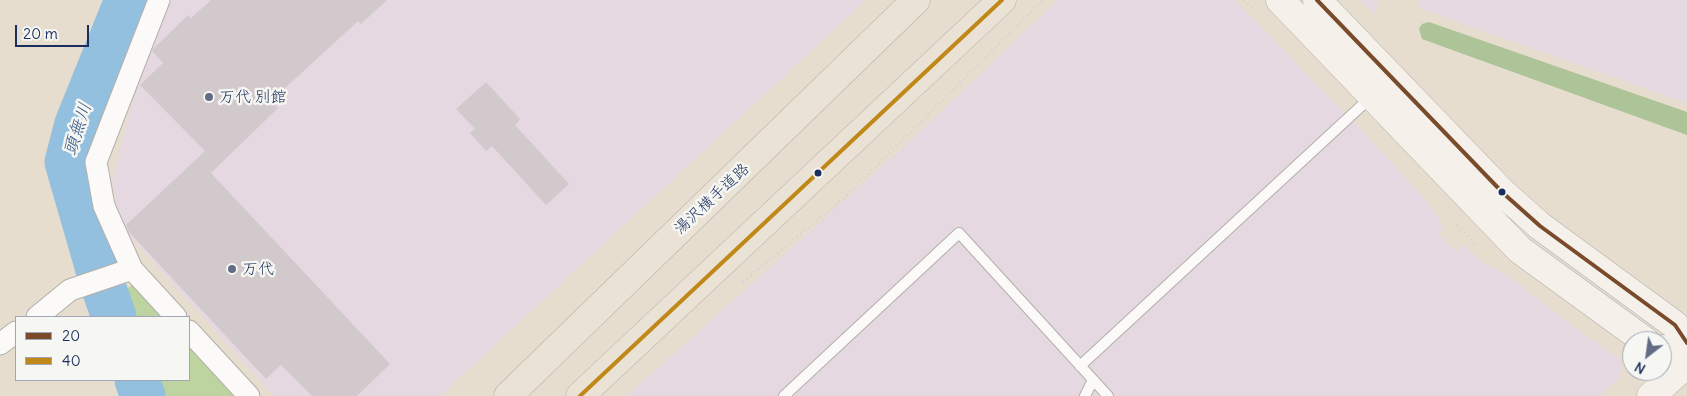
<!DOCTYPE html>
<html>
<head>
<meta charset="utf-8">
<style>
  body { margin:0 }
  #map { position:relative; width:1687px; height:396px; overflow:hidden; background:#e6ddce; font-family:Delius,sans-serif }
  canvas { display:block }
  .legend { position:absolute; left:15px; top:316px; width:175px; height:65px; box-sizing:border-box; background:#f6f6f2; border:1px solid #9ea6b7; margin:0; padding:6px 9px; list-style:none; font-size:15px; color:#1b2f5e }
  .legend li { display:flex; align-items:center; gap:10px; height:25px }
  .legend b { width:25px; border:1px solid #9ea6b7 }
  .north { position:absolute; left:1622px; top:331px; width:50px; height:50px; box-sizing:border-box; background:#f6f6f2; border:1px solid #9ea6b7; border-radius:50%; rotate:210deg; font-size:14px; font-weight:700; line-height:20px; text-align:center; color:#1b2f5e }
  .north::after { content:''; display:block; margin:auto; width:18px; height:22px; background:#626c85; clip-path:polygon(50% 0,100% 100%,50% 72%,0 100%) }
  .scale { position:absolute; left:15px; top:25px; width:74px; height:22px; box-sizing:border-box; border:2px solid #1b2f5e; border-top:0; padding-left:6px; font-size:15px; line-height:18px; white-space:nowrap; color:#1b2f5e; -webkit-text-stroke:4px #f6f6f2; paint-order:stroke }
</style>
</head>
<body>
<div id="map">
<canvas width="1687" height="396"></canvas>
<ul class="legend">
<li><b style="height:6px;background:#7a4b2a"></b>20</li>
<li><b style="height:6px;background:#c08818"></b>40</li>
</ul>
<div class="north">N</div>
<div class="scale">20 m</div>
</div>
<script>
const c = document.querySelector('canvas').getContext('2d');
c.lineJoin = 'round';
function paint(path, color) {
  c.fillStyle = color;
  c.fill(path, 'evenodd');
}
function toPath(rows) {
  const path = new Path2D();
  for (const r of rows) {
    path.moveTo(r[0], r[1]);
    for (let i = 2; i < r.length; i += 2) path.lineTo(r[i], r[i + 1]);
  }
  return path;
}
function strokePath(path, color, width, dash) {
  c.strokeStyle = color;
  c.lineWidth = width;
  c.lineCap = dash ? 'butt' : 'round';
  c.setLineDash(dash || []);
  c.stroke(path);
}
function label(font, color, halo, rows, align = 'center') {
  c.font = font + ' Delius,"Klee One",sans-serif';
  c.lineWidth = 5;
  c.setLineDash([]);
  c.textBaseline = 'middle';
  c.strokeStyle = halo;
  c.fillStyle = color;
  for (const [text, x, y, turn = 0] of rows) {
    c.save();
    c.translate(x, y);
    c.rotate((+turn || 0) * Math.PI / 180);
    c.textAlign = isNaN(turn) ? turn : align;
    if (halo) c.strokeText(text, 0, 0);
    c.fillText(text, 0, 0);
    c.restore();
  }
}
const built = toPath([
  [170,0,866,0,440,396,274,396,120,225,112,181,135,92],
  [1058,0,1235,0,1365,134,1426,200,1444,227,1438,234,1456,251,1463,245,1480,260,1518,283,1563,319,1622,360,1622,375,1599,396,627,396,908,143],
  [1360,0,1378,0,1374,14],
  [1420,0,1687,0,1687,103,1418,8]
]);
const green = toPath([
  [132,285,162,317,131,317,123,292],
  [189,346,235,396,157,396,152,380,189,380]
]);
const forest = toPath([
  [1429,22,1687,112,1687,135,1422,39,1419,29,1422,24]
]);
const river = toPath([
  [114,317,101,280,67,162,77,124,127,0],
  [137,380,143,396]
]);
const building = toPath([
  [211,0,387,0,361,24,358,21,271,101,278,108,211,173,390,364,357,396,312,396,281,365,266,379,129,232,126,225,205,151,140,85,163,63,152,51,154,48,188,15,191,18],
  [486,82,520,119,515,125,569,184,546,205,492,146,486,151,470,133,475,129,456,109]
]);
const path = toPath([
  [1244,0,1255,11],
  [1457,225,1475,244],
  [743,282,843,199,1043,0],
  [1629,362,1631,374]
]);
const lane = toPath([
  [1080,366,1371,97],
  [784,396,959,233,1108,396],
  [1085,396,1093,380]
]);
const street = toPath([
  [132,269,104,206,96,162,159,0],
  [37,317,70,290,132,269,176,317],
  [189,331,249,396],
  [0,344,16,332]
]);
const secondary = toPath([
  [1280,0,1520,250,1645,341],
  [1317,0,1503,193,1540,226,1675,325,1687,343],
  [1662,349,1687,354],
  [1651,396,1687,364]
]);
const highway = toPath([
  [508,396,916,0],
  [580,396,1002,0]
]);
const bus1 = toPath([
  [1317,0,1503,193,1540,226,1675,325,1687,343]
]);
const bus2 = toPath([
  [580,396,1002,0]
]);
const markers = [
  [209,97,5,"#626c85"],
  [818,173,4.5,"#1b2f5e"],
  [1502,192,4.5,"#1b2f5e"],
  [232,269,5,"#626c85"]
];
const poiNames = [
  ["万代 別館",219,97],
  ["万代",242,269]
];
const streetNames = [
  ["湯沢横手道路",712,199,-43]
];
const waterNames = [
  ["頭無川",78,129,-72]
];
paint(built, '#e6d8e1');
paint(green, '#bdd4a0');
paint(forest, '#acc497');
strokePath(river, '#94c0df', 45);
paint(building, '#d2c9cc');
strokePath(lane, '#b3afaa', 12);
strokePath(street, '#b3afaa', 23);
strokePath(secondary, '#b3afaa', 29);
strokePath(highway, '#b3afaa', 29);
strokePath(path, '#d3d2d1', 3, [1, 4]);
strokePath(lane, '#fbfaf8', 10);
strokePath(street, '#fbfaf8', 21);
strokePath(secondary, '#f5f1ea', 28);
strokePath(highway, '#ebe2d6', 28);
strokePath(bus1, '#7a4b2a', 4);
strokePath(bus2, '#c08818', 4);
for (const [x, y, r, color] of markers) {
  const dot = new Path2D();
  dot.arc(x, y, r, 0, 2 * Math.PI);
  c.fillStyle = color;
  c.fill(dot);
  strokePath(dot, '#f6f6f2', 2);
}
label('16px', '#1b2f5e', '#f6f6f2', poiNames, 'left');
label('16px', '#1b2f5e', '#f6f6f2', streetNames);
label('italic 18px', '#355787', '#f6f6f2', waterNames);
</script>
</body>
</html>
